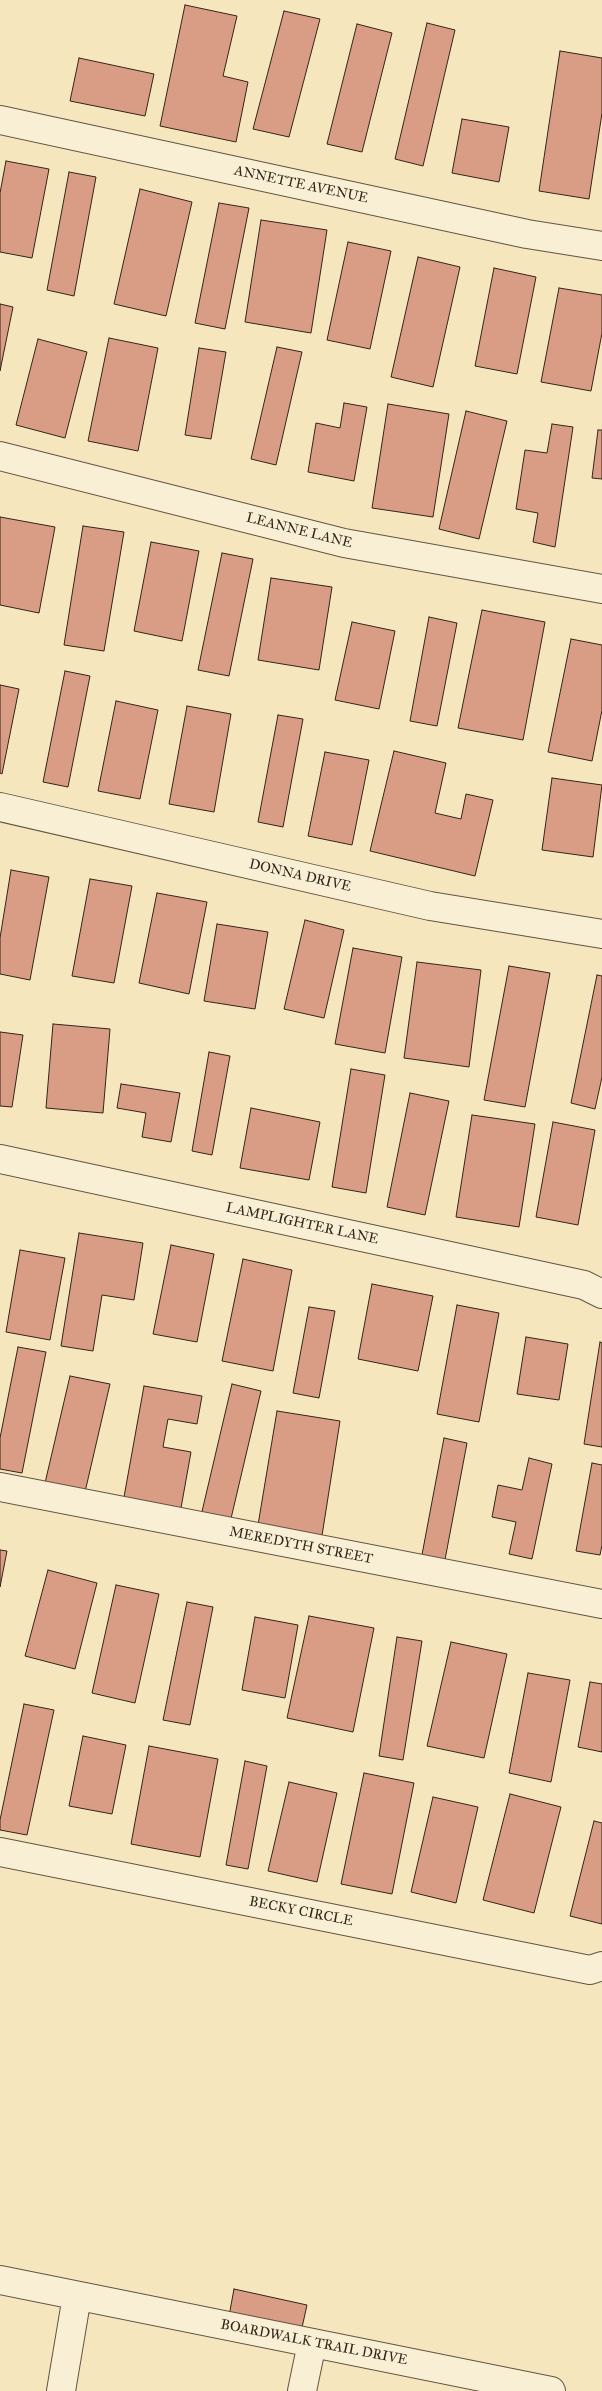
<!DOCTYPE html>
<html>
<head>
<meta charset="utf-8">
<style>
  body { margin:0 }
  canvas { display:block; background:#f5e6be }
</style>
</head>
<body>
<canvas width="602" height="2391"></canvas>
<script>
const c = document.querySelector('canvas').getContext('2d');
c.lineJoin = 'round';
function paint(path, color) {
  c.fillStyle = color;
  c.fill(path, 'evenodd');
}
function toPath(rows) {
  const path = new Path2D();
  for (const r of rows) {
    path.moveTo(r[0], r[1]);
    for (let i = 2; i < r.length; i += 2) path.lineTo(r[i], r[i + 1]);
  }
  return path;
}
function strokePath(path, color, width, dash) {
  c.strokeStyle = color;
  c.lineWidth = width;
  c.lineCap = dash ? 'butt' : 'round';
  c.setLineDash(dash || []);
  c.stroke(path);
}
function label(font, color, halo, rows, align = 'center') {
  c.font = font + ' "IM FELL Great Primer",serif';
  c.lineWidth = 4;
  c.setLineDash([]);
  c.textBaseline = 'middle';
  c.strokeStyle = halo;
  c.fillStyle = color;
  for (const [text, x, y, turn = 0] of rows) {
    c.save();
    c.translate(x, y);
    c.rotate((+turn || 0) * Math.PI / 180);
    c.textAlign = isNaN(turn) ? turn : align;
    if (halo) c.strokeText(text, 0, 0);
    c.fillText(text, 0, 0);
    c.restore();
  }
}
const building = toPath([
  [185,5,237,16,223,76,248,82,236,142,160,126,185,5],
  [284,11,320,19,289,137,253,129,284,11],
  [427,23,455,30,423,166,395,159,427,23],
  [357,24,392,33,362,152,327,144,357,24],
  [560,51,602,58,602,113,589,199,539,191,560,51],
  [79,58,154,74,145,116,70,101,79,58],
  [462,119,509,127,499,182,452,173,462,119],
  [6,161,49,169,32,258,0,252,0,193,6,161],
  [69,172,96,177,74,296,47,290,69,172],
  [140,189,192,202,166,316,114,304,140,189],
  [219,203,249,208,225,329,195,323,219,203],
  [261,220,327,230,311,333,245,322,261,220],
  [348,242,391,251,370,349,327,340,348,242],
  [418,257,460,267,433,387,391,377,418,257],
  [494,268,536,277,517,374,475,366,494,268],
  [559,288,602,295,602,333,591,391,541,382,559,288],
  [0,304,13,307,0,371,0,304],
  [109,338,158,348,138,451,88,441,109,338],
  [38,339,87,352,65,438,16,425,38,339],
  [277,347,302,352,276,465,251,459,277,347],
  [199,348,226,352,211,439,185,435,199,348],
  [344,403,367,407,354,481,308,472,316,423,340,428,344,403],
  [388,404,449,414,433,517,372,508,388,404],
  [466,411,507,421,479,539,439,529,466,411],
  [552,424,573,427,555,547,533,542,538,513,516,509,525,450,547,453,552,424],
  [598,430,602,430,602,479,592,478,598,430],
  [0,517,55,527,39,613,0,605,0,517],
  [83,526,124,532,104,651,64,645,83,526],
  [151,542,199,551,182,641,134,631,151,542],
  [222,553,253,559,229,676,198,670,222,553],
  [271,578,332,587,319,670,258,660,271,578],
  [482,610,545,622,523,740,458,728,482,610],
  [429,617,457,623,437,726,410,721,429,617],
  [352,622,395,631,379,709,335,700,352,622],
  [571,639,602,645,602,710,592,761,548,752,571,639],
  [65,671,90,676,68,787,43,782,65,671],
  [0,685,19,689,2,774,0,773,0,685],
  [116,701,158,710,140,799,98,791,116,701],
  [187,706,231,714,214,812,169,804,187,706],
  [278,715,303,719,283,827,258,822,278,715],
  [394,751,446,763,435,813,461,819,466,794,493,800,475,876,370,851,394,751],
  [325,752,369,760,352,845,308,836,325,752],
  [552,778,602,785,593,857,542,850,552,778],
  [11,870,49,877,30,980,0,974,0,938,11,870],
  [90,879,132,886,114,983,72,976,90,879],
  [157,893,207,902,189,994,139,983,157,893],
  [305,920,344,930,324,1018,284,1009,305,920],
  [217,924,268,932,255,1009,204,1001,217,924],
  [353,948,402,957,385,1053,335,1044,353,948],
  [417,962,481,970,469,1067,404,1058,417,962],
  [509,966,550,973,525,1107,484,1100,509,966],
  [597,975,602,976,602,1077,595,1109,571,1103,597,975],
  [53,1024,110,1029,103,1113,46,1108,53,1024],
  [0,1032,23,1035,12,1107,0,1106,0,1032],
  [209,1052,230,1056,212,1155,192,1151,209,1052],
  [351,1069,385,1075,366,1193,332,1187,351,1069],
  [121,1084,180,1093,171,1142,142,1137,146,1113,117,1108,121,1084],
  [410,1093,449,1101,425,1215,387,1207,410,1093],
  [251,1108,320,1122,309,1180,240,1168,251,1108],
  [472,1115,535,1124,519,1227,456,1217,472,1115],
  [553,1122,595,1130,578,1225,536,1217,553,1122],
  [79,1233,143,1243,134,1300,102,1295,93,1351,61,1346,79,1233],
  [171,1245,214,1254,197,1342,153,1334,171,1245],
  [20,1250,65,1258,50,1340,6,1332,20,1250],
  [243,1259,292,1270,273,1371,222,1361,243,1259],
  [372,1284,433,1296,418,1371,358,1359,372,1284],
  [457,1305,499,1313,479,1422,437,1414,457,1305],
  [309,1307,335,1311,319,1398,293,1393,309,1307],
  [526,1337,568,1344,559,1400,517,1394,526,1337],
  [600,1342,602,1343,602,1447,584,1444,600,1342],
  [18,1347,46,1352,22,1473,0,1469,0,1438,18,1347],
  [70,1376,110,1384,85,1492,45,1483,70,1376],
  [232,1384,261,1391,229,1527,200,1520,232,1384],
  [144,1386,202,1396,197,1424,168,1419,163,1447,191,1452,181,1508,124,1497,144,1386],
  [277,1411,340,1421,321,1542,257,1531,277,1411],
  [444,1438,467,1443,444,1565,421,1560,444,1438],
  [529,1458,552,1464,532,1559,509,1554,516,1522,492,1517,498,1485,522,1490,529,1458],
  [592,1463,602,1465,602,1545,600,1555,576,1551,592,1463],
  [0,1550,7,1551,0,1587,0,1550],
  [48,1570,97,1583,75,1669,25,1656,48,1570],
  [116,1585,159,1594,135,1703,92,1693,116,1585],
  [187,1602,213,1607,190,1725,163,1720,187,1602],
  [309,1616,374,1628,353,1732,287,1718,309,1616],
  [255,1617,298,1625,285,1698,242,1690,255,1617],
  [397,1637,422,1641,403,1760,379,1756,397,1637],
  [451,1642,507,1654,484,1758,427,1746,451,1642],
  [528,1673,570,1680,551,1782,509,1773,528,1673],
  [590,1682,602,1684,602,1752,578,1747,590,1682],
  [24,1704,54,1710,27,1835,0,1830,0,1820,24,1704],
  [83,1736,126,1745,112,1814,69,1806,83,1736],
  [149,1746,218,1759,200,1857,131,1844,149,1746],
  [245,1761,267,1766,248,1869,226,1865,245,1761],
  [364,1773,414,1783,392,1894,341,1884,364,1773],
  [289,1782,337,1793,317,1882,268,1871,289,1782],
  [510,1794,561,1807,534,1913,483,1900,510,1794],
  [433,1797,478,1807,456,1903,411,1892,433,1797],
  [594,1821,602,1823,602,1924,570,1916,594,1821],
  [234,2289,307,2305,301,2332,229,2316,234,2289]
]);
const minor = toPath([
  [0,120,527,234,602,246],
  [0,456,344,543,602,589],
  [0,807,430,906,602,934],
  [0,1159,584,1285,602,1294],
  [0,1487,602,1604],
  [0,1852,590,1970,602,1966],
  [0,2280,551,2391],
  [61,2391,77,2296],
  [302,2391,312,2343]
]);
const streetNames = [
  ["ANNETTE AVENUE",301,185,12],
  ["LEANNE LANE",299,531,14],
  ["DONNA DRIVE",300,876,13],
  ["LAMPLIGHTER LANE",302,1224,12],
  ["MEREDYTH STREET",301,1546,11],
  ["BECKY CIRCLE",301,1912,11],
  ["BOARDWALK TRAIL DRIVE",314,2343,11]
];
paint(building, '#d99d86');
strokePath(building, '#342519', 1);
strokePath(minor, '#645542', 30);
strokePath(minor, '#f8efd5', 28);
label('14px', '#342519', '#f8efd5', streetNames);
</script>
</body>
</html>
